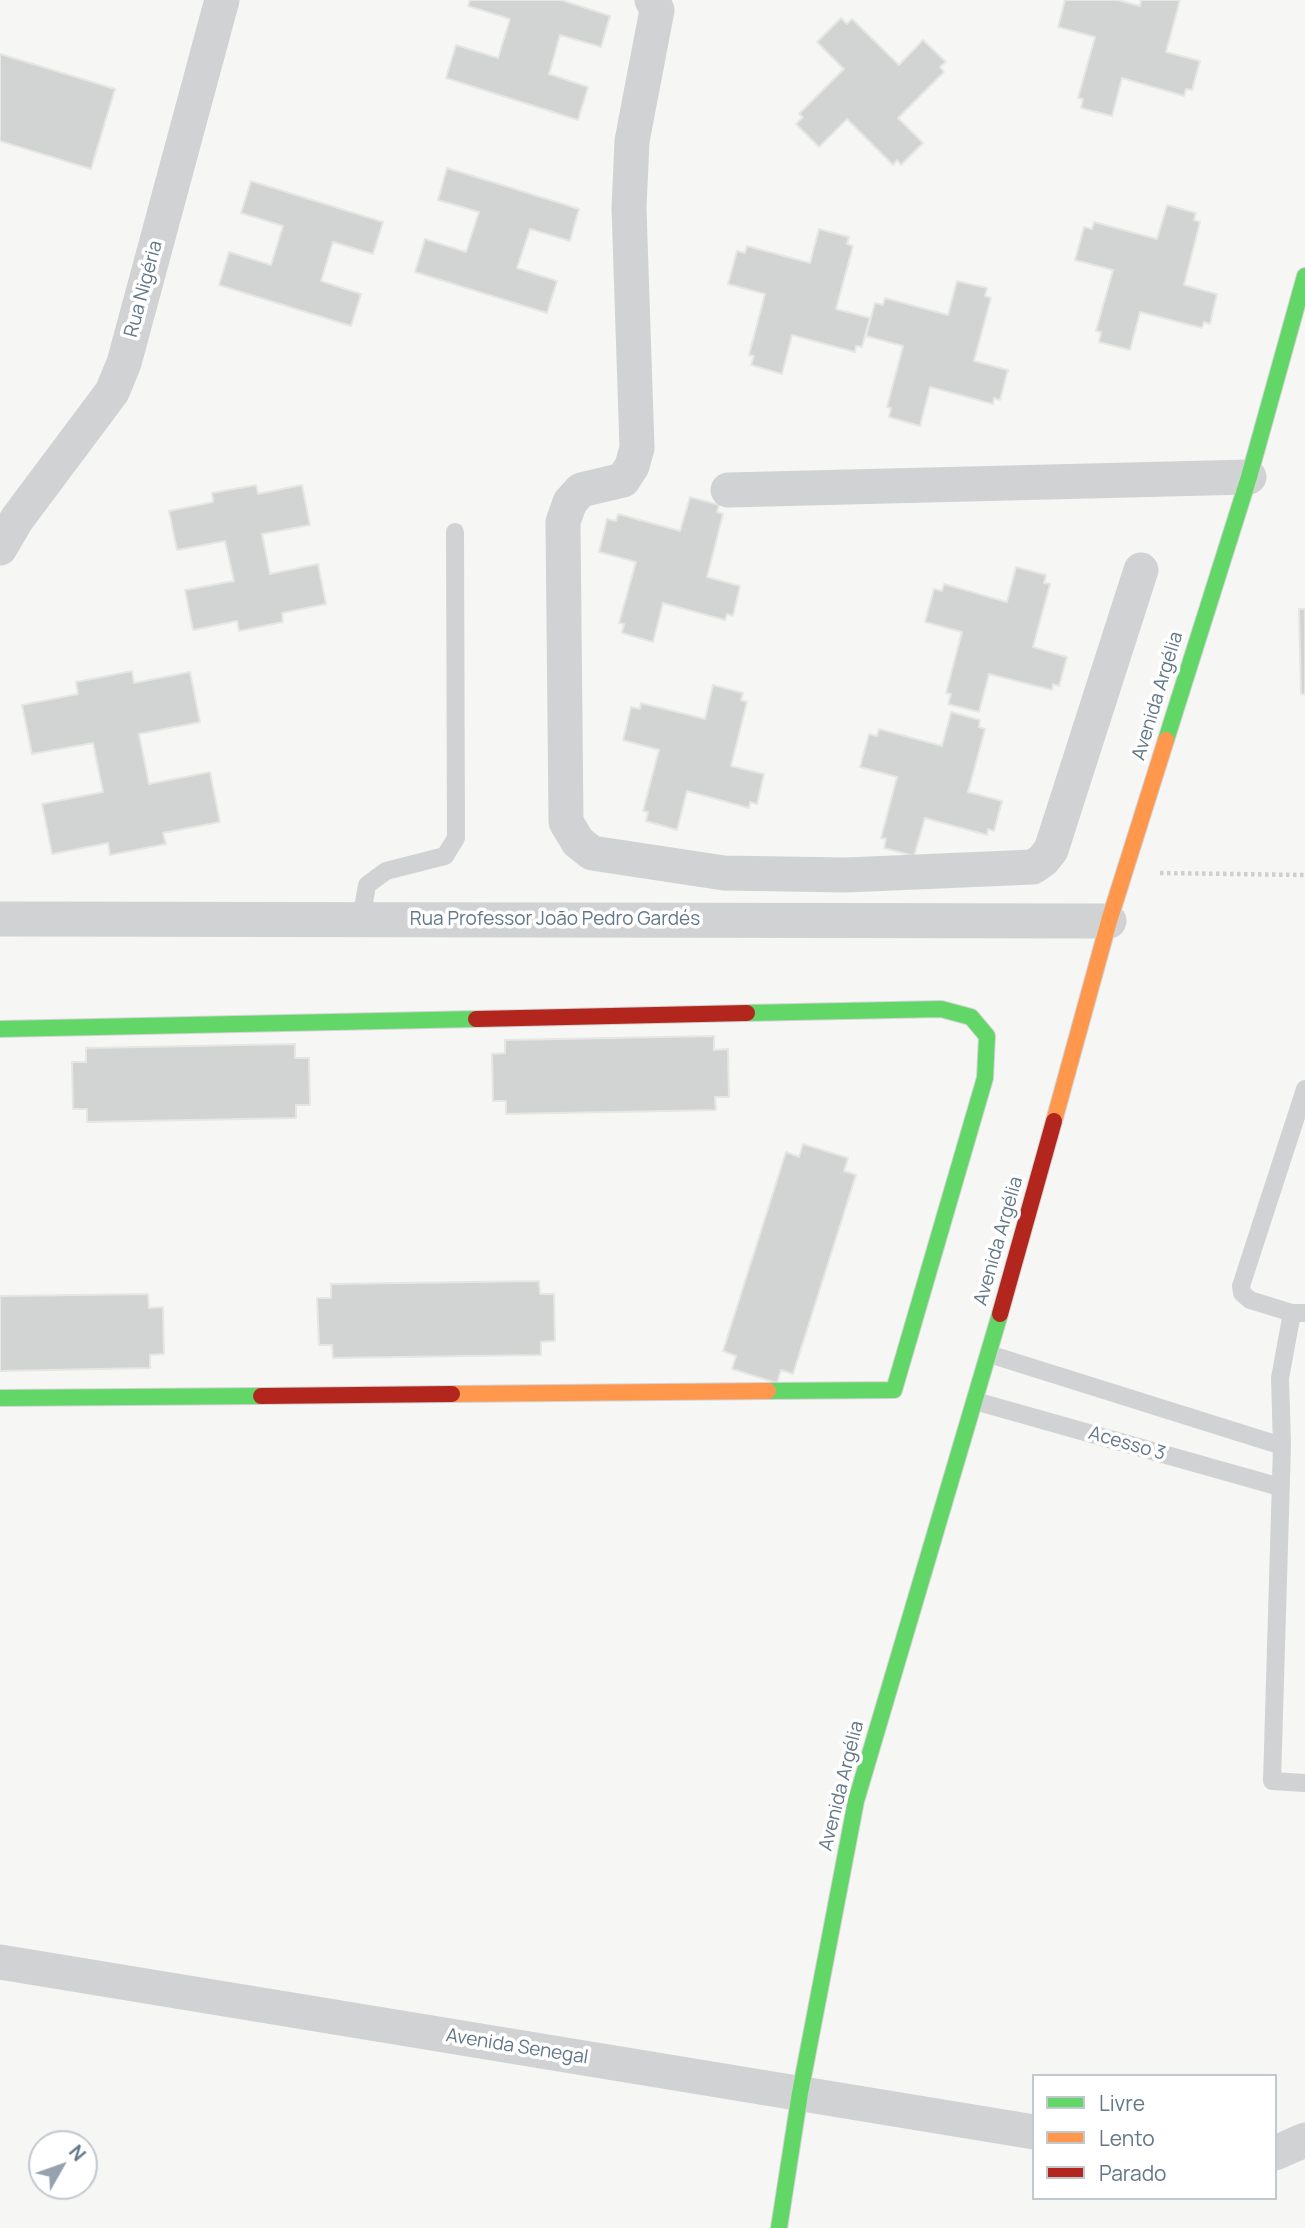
<!DOCTYPE html>
<html>
<head>
<meta charset="utf-8">
<style>
  body { margin:0 }
  #map { position:relative; width:1305px; height:2228px; overflow:hidden; background:#f6f6f4; font-family:Manrope,sans-serif }
  canvas { display:block }
  .legend { position:absolute; left:1032px; top:2074px; width:245px; height:126px; box-sizing:border-box; background:#fff; border:2px solid #c1c9cf; margin:0; padding:9px 12px; list-style:none; font-size:21px; color:#637788 }
  .legend li { display:flex; align-items:center; gap:14px; height:35px }
  .legend b { width:35px; border:2px solid #c1c9cf }
  .north { position:absolute; left:28px; top:2130px; width:70px; height:70px; box-sizing:border-box; background:#fff; border:2px solid #c1c9cf; border-radius:50%; rotate:50deg; font-size:19px; font-weight:700; line-height:28px; text-align:center; color:#637788 }
  .north::after { content:''; display:block; margin:auto; width:24px; height:32px; background:#96a3ae; clip-path:polygon(50% 0,100% 100%,50% 72%,0 100%) }
</style>
</head>
<body>
<div id="map">
<canvas width="1305" height="2228"></canvas>
<ul class="legend">
<li><b style="height:9px;background:#63d668"></b>Livre</li>
<li><b style="height:9px;background:#ff974d"></b>Lento</li>
<li><b style="height:9px;background:#b3261e"></b>Parado</li>
</ul>
<div class="north">N</div>
</div>
<script>
const c = document.querySelector('canvas').getContext('2d');
c.lineJoin = 'round';
function paint(path, color) {
  c.fillStyle = color;
  c.fill(path, 'evenodd');
}
function toPath(rows) {
  const path = new Path2D();
  for (const r of rows) {
    path.moveTo(r[0], r[1]);
    for (let i = 2; i < r.length; i += 2) path.lineTo(r[i], r[i + 1]);
  }
  return path;
}
function strokePath(path, color, width, dash) {
  c.strokeStyle = color;
  c.lineWidth = width;
  c.lineCap = dash ? 'butt' : 'round';
  c.setLineDash(dash || []);
  c.stroke(path);
}
function label(font, color, halo, rows, align = 'center') {
  c.font = font + ' Manrope,sans-serif';
  c.lineWidth = 7;
  c.setLineDash([]);
  c.textBaseline = 'middle';
  c.strokeStyle = halo;
  c.fillStyle = color;
  for (const [text, x, y, turn = 0] of rows) {
    c.save();
    c.translate(x, y);
    c.rotate((+turn || 0) * Math.PI / 180);
    c.textAlign = isNaN(turn) ? turn : align;
    if (halo) c.strokeText(text, 0, 0);
    c.fillText(text, 0, 0);
    c.restore();
  }
}
const building = toPath([
  [470,0,561,0,610,16,601,47,560,35,549,74,588,87,578,120,446,78,456,45,498,58,510,19,468,6,470,0],
  [1065,0,1118,0,1140,6,1141,0,1180,0,1166,52,1200,61,1192,90,1186,89,1184,96,1122,78,1112,116,1081,108,1083,99,1078,98,1095,37,1058,27,1065,0],
  [841,18,847,24,852,19,899,65,923,40,946,62,940,67,944,72,898,118,923,143,901,165,897,160,893,165,847,119,819,147,796,124,803,117,799,114,844,69,817,42,841,18],
  [0,54,115,89,91,169,0,141,0,54],
  [447,168,579,209,570,241,530,229,517,268,557,281,547,313,415,272,425,239,466,252,479,212,438,200,447,168],
  [251,181,383,222,373,254,333,242,321,281,361,294,351,326,219,285,229,252,271,265,283,226,241,213,251,181],
  [1167,205,1196,213,1194,220,1200,222,1184,285,1217,294,1210,324,1204,322,1202,328,1140,312,1130,350,1099,342,1101,332,1096,331,1113,270,1075,260,1084,227,1092,229,1094,222,1157,239,1167,205],
  [819,229,849,237,847,244,853,246,836,309,870,318,862,347,856,346,855,352,792,335,782,374,751,365,754,356,749,355,765,294,728,284,737,251,745,253,747,246,810,263,819,229],
  [957,281,987,288,985,296,991,298,974,361,1008,370,1000,400,994,398,993,404,930,387,920,426,889,417,891,408,887,407,903,346,866,336,875,303,883,305,885,298,948,315,957,281],
  [256,485,258,494,302,485,310,525,262,534,270,574,318,564,326,604,282,613,283,622,239,631,237,621,193,630,185,590,234,581,225,541,177,550,169,511,213,502,212,493,256,485],
  [690,497,719,505,717,512,723,514,707,577,740,586,733,616,727,614,725,620,663,603,653,642,622,633,624,624,619,623,636,562,599,552,607,519,616,521,618,514,680,531,690,497],
  [1016,567,1046,575,1044,583,1050,584,1033,647,1067,657,1059,686,1053,684,1052,690,989,674,979,712,948,704,951,694,946,693,962,632,925,622,934,589,942,591,944,584,1007,602,1016,567],
  [1299,609,1305,609,1305,694,1301,694,1299,609],
  [132,671,134,683,190,672,200,722,139,734,149,784,210,772,220,822,163,833,166,844,110,855,108,843,52,854,42,804,103,792,93,743,32,754,22,705,78,694,76,682,132,671],
  [713,685,743,693,741,700,747,702,731,766,764,774,757,804,750,802,749,808,687,791,677,830,646,821,648,812,643,811,659,750,623,740,631,707,640,709,641,703,705,719,713,685],
  [951,712,980,720,979,727,985,729,968,792,1002,801,994,831,988,829,987,835,925,818,914,856,884,848,886,839,881,838,897,777,860,767,869,734,877,736,879,729,942,746,951,712],
  [714,1036,714,1050,728,1049,729,1097,715,1097,716,1110,506,1114,506,1101,493,1101,492,1054,505,1053,505,1040,714,1036],
  [295,1044,295,1058,309,1058,310,1105,296,1105,296,1118,87,1122,87,1109,73,1109,72,1062,86,1062,86,1048,295,1044],
  [803,1144,848,1158,844,1171,856,1175,793,1374,781,1370,777,1383,732,1369,736,1356,723,1351,786,1152,799,1157,803,1144],
  [539,1281,540,1294,554,1294,555,1341,541,1342,541,1355,333,1358,332,1345,319,1345,317,1298,331,1298,331,1284,539,1281],
  [148,1294,149,1308,163,1307,164,1354,150,1355,150,1368,0,1371,0,1296,148,1294]
]);
const path = toPath([
  [1160,873,1305,875]
]);
const lane = toPath([
  [361,920,367,885,386,871,445,856,456,838,455,532],
  [1305,1089,1241,1286,1242,1293,1250,1300,1292,1313,1305,1313],
  [1292,1313,1280,1378,1282,1446,1272,1781,1305,1783],
  [989,1354,1282,1446],
  [975,1401,1280,1487]
]);
const street = toPath([
  [652,0,657,10,632,141,629,208,637,448,632,466,623,480,581,490,570,502,563,522,566,822,578,842,592,853,724,873,846,875,1033,867,1043,860,1051,850,1141,570],
  [728,490,1249,477],
  [0,548,17,519,112,392,124,363,222,0],
  [0,919,1109,921],
  [0,1962,1034,2132],
  [1275,2153,1305,2140]
]);
const fast = toPath([
  [1166,740,1249,477,1305,276],
  [747,1013,941,1009,971,1017,987,1036,985,1078,894,1390,768,1391],
  [0,1029,476,1019],
  [0,1398,261,1396],
  [779,2228,800,2093,856,1801,1000,1314]
]);
const slow = toPath([
  [1054,1121,1109,921,1166,740],
  [452,1394,768,1391]
]);
const jam = toPath([
  [476,1019,747,1013],
  [1000,1314,1054,1121],
  [261,1396,452,1394]
]);
const streetNames = [
  ["Rua Nigéria",144,289,-75],
  ["Avenida Argélia",1158,696,-73],
  ["Rua Professor João Pedro Gardés",555,920],
  ["Avenida Argélia",999,1241,-74],
  ["Acesso 3",1127,1444,16],
  ["Avenida Argélia",842,1786,-76],
  ["Avenida Senegal",517,2047,9]
];
paint(building, '#d2d4d4');
strokePath(building, '#e6e6e4', 2);
strokePath(fast, '#d1d3d4', 18);
strokePath(slow, '#d1d3d4', 18);
strokePath(jam, '#d1d3d4', 18);
strokePath(path, '#cecfcf', 4.5, [3.5, 3.5]);
strokePath(lane, '#d1d2d3', 18);
strokePath(street, '#d1d2d3', 35);
strokePath(fast, '#63d668', 16);
strokePath(slow, '#ff974d', 16);
strokePath(jam, '#b3261e', 16);
label('19px', '#637788', '#fff', streetNames);
</script>
</body>
</html>
